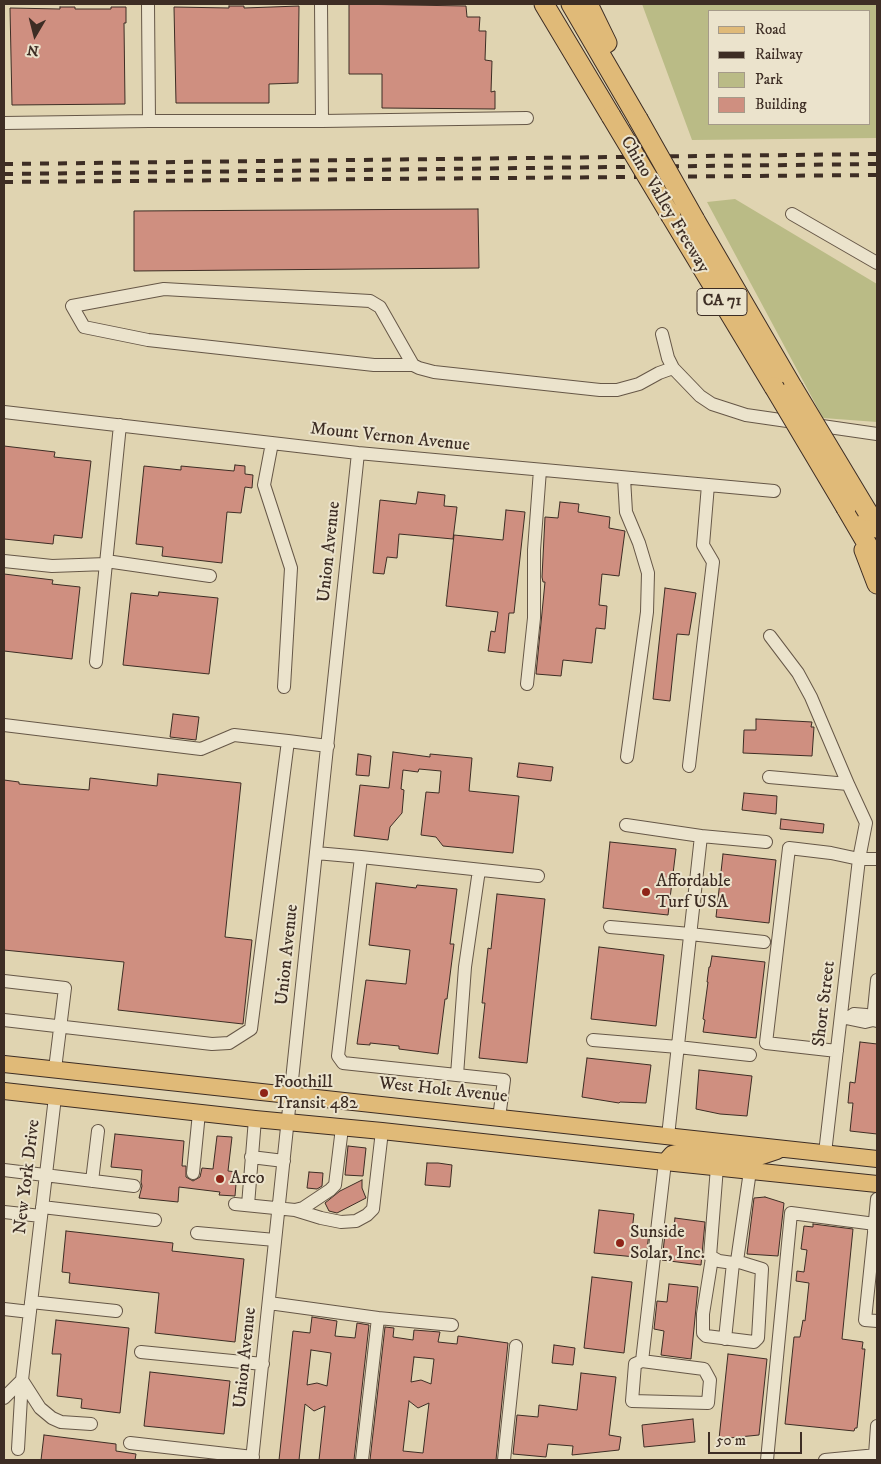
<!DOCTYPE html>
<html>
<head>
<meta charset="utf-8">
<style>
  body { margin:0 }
  #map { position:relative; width:881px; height:1464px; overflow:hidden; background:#e0d4b1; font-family:"IM FELL DW Pica",serif }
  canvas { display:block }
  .frame { position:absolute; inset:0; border:5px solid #3d2d24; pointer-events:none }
  .legend { position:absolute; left:708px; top:10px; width:162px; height:115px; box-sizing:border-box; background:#ebe3cc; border:1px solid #a59a89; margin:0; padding:6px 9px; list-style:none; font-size:15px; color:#3d2d24 }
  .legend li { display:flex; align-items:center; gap:10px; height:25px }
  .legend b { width:25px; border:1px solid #a59a89 }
  .north { position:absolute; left:10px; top:10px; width:50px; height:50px; -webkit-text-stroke:4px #ebe3cc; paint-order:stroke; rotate:188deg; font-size:14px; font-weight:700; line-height:20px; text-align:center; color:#3d2d24 }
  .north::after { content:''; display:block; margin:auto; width:18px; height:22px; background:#3d2d24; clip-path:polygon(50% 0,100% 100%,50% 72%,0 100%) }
  .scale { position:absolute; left:708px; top:1432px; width:94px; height:22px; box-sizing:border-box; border:2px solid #3d2d24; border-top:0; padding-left:6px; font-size:15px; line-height:18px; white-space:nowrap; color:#3d2d24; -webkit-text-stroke:4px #ebe3cc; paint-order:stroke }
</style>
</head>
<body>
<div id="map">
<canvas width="881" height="1464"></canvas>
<div class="frame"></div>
<ul class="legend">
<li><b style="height:6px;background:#e0ba78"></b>Road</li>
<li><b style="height:6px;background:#3d2d24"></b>Railway</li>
<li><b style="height:14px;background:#babb86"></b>Park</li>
<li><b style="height:14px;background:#cf8f80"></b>Building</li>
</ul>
<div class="north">N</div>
<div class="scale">50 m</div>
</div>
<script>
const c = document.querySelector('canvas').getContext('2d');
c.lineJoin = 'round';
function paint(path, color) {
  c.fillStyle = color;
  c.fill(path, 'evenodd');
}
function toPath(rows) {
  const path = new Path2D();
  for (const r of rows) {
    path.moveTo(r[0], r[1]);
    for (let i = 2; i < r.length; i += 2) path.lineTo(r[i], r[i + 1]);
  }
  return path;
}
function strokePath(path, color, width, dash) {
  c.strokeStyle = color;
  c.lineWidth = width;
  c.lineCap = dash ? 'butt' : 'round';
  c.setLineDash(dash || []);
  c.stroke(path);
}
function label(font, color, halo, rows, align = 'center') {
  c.font = font + ' "IM FELL DW Pica",serif';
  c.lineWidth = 4;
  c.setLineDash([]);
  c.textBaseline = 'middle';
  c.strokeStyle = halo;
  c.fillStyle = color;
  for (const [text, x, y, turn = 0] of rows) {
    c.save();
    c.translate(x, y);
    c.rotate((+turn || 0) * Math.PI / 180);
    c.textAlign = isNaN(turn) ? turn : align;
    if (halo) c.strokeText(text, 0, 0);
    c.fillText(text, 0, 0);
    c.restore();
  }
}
const green = toPath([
  [642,4,877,4,877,138,692,140],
  [710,11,870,11,870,124,710,124],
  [735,199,877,284,877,422,823,418,707,202]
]);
const building = toPath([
  [349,4,466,6,467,17,480,17,479,31,486,31,485,60,492,61,491,92,495,91,495,109,382,108,382,74,349,74,349,4],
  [229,6,244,6,244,8,299,6,298,83,269,84,269,103,176,103,174,7,229,8,229,6],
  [60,7,75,7,75,9,111,9,111,7,126,7,126,23,124,23,125,104,12,105,10,8,60,9,60,7],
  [478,209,479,268,134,271,134,211,478,209],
  [4,446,55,452,54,457,91,461,82,538,54,535,53,544,4,539,4,446],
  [235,465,245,466,245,474,253,475,252,488,245,487,241,513,227,512,222,563,162,556,163,547,136,544,144,466,181,470,181,466,234,471,235,465],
  [418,492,445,495,444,506,457,507,453,539,399,534,397,558,387,557,384,574,373,573,380,500,416,504,418,492],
  [560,502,579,504,578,512,610,517,609,528,625,531,619,576,602,574,599,605,607,606,605,629,596,628,592,663,563,660,561,676,536,674,545,582,543,582,542,577,545,517,558,518,560,502],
  [506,510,525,512,514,613,509,613,505,653,488,651,491,631,495,632,498,612,446,606,454,535,503,540,506,510],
  [4,574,53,580,52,584,80,587,72,659,4,651,4,574],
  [665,588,696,593,689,635,677,634,670,701,653,699,665,588],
  [159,592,218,598,209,674,123,665,131,593,158,596,159,592],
  [173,714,199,717,196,740,170,737,173,714],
  [756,719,812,722,811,727,814,727,812,756,743,753,744,730,756,730,756,719],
  [393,752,430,757,430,754,472,758,469,791,519,796,513,853,443,846,436,837,421,835,426,792,439,793,441,771,419,769,418,772,403,770,401,789,404,790,402,813,390,827,388,840,354,836,360,785,389,788,393,752],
  [358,754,371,756,369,776,356,775,358,754],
  [519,763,553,767,551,781,517,777,519,763],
  [158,774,241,783,225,937,252,940,243,1024,118,1010,124,962,4,950,4,780,19,782,19,784,89,790,90,778,157,786,158,774],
  [744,793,777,796,776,814,742,810,744,793],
  [781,819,824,824,823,833,780,829,781,819],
  [610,842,676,849,668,915,603,908,610,842],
  [723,854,776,860,769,923,716,917,723,854],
  [376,883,416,888,417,885,457,889,450,944,454,944,447,999,445,999,438,1054,399,1049,399,1046,370,1043,370,1045,357,1044,366,980,406,984,410,950,369,945,376,883],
  [497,894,545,899,527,1063,479,1058,485,1003,482,1003,488,948,491,949,497,894],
  [599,947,664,955,656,1026,591,1019,599,947],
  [712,956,765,962,756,1038,703,1032,705,1020,703,1019,708,982,707,982,709,967,710,967,712,956],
  [860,1042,877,1044,877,1134,850,1131,853,1103,848,1103,850,1082,855,1083,860,1042],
  [587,1058,651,1065,646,1103,620,1102,619,1103,582,1097,587,1058],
  [699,1070,752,1076,747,1116,720,1114,696,1109,699,1070],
  [115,1134,184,1141,182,1166,186,1166,186,1177,193,1181,200,1177,202,1168,213,1169,217,1136,232,1137,228,1171,237,1172,235,1196,219,1195,220,1192,179,1187,178,1202,139,1198,142,1186,141,1182,142,1170,111,1167,115,1134],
  [348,1146,366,1148,363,1176,345,1175,348,1146],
  [427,1163,438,1163,452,1165,450,1187,425,1185,427,1163],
  [309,1172,323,1173,322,1186,317,1189,307,1188,309,1172],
  [362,1180,362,1188,366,1198,337,1213,329,1211,325,1203,340,1191,362,1180],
  [765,1197,784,1203,778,1256,747,1254,754,1198,765,1197],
  [599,1210,634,1214,632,1231,649,1233,646,1258,594,1253,599,1210],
  [675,1218,705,1222,701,1265,662,1260,665,1234,673,1235,675,1218],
  [813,1224,853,1229,842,1339,863,1342,862,1349,865,1349,857,1428,855,1428,854,1431,785,1424,794,1337,800,1337,803,1320,805,1321,809,1283,796,1281,797,1271,804,1272,807,1250,801,1249,804,1226,813,1227,813,1224],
  [66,1231,173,1243,172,1251,244,1259,235,1342,155,1333,159,1293,69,1283,70,1273,62,1272,66,1231],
  [592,1277,632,1282,624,1353,584,1348,592,1277],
  [669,1284,698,1287,691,1359,661,1355,664,1331,654,1329,657,1301,667,1302,669,1284],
  [312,1317,337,1321,335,1336,355,1338,357,1323,369,1325,354,1460,319,1460,325,1406,314,1411,305,1404,299,1460,279,1460,293,1331,310,1333,312,1317],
  [311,1350,331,1353,327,1386,317,1383,307,1385,311,1350],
  [56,1320,129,1328,120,1413,81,1408,82,1399,57,1396,61,1354,52,1354,56,1320],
  [385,1327,394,1328,393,1337,413,1340,414,1330,440,1332,438,1342,457,1344,458,1336,508,1343,496,1460,370,1460,385,1327],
  [414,1357,434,1359,431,1384,421,1380,411,1382,414,1357],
  [409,1401,418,1408,429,1403,423,1453,403,1451,409,1401],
  [554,1345,575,1348,573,1365,552,1363,554,1345],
  [728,1354,767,1359,759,1435,719,1439,728,1354],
  [150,1372,230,1381,224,1434,144,1426,150,1372],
  [581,1373,616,1377,609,1435,621,1437,619,1450,572,1455,573,1446,548,1444,546,1457,513,1454,517,1415,538,1417,539,1405,577,1410,581,1373],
  [693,1419,695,1442,644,1447,642,1425,693,1419],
  [44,1435,116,1444,116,1451,136,1454,135,1460,41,1460,44,1435]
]);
const minor = toPath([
  [149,121,322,121,321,4],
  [322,121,527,118],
  [4,123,149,121,148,4],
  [792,214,877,263],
  [662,334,668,358,673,368,700,396,712,404,746,415,877,434],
  [413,365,374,365,148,340,84,327,72,306,164,289,370,301,380,307,413,365,419,368,434,372,600,390,617,390,639,384,659,373,673,368],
  [4,412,358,453,774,491],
  [272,443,264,485,291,568,284,687],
  [624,478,626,512,639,543,648,573,647,612,627,757],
  [4,561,52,566,106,564],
  [106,561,210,576],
  [770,636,798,673,811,697,848,784],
  [96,662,120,425],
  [527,684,534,618,534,550,540,470],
  [4,725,201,749,234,735,288,741,251,1029,229,1043,212,1044,4,1020],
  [288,741,328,746],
  [689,766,713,562,703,545,708,485],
  [769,777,848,784,866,823,859,859,825,1153],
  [626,825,701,836,668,1136],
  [701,836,766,842],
  [316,853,361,857,338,1056,343,1063,504,1080,499,1118],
  [361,857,538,876],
  [610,927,690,934,764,942],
  [877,980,873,1020,877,1021],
  [4,981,65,988,55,1069],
  [841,1017,865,1022,873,1020,866,1015,854,1014,848,1018],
  [593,1040,678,1047,750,1055],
  [837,1051,766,1043,789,848,831,853,859,859,877,859],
  [457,1075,465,967,479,870],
  [251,1157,284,1161],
  [717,1167,710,1256,719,1261,733,1263,737,1261,750,1171],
  [4,1170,134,1186],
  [193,1173,199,1113],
  [92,1181,98,1131],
  [235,1204,295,1210,303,1208,330,1190,335,1185,342,1128],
  [248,1205,255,1119],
  [42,1207,155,1220],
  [295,1210,321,1218,341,1222,356,1221,367,1215,373,1209,382,1131],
  [4,1212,41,1216],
  [874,1231,877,1199],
  [197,1233,275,1240],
  [877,1234,874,1233,865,1320,877,1321],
  [712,1258,703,1314,703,1333,706,1336,754,1342,758,1338,762,1269,736,1261],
  [31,1302,116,1311],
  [269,1303,378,1318],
  [4,1309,30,1312],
  [725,1339,733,1263],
  [141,1352,263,1364],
  [642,1361,635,1364,632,1401,708,1403,710,1380,704,1369,642,1361,665,1162],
  [22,1380,40,1408,52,1418,61,1422,91,1424],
  [4,1398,22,1380],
  [130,1443,253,1457],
  [18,1449,22,1380,55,1097],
  [875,1455,877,1426],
  [252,1460,358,453],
  [362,1460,378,1318,452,1325],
  [504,1460,516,1346],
  [767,1460,791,1213,875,1224],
  [825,1460,877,1455]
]);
const major = toPath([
  [4,1064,877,1159],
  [4,1091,255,1119,382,1131,665,1162,877,1184],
  [665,1162,672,1154,684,1151,753,1159,777,1151]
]);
const highway = toPath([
  [544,4,611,116],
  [571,4,638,119],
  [588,4,607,43],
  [671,216,774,387],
  [695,220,793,388],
  [846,508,877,561],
  [867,511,877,528],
  [864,550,877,584]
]);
const rail = toPath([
  [4,164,877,154],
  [4,174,877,164],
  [4,182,877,175]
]);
const highwayBridge = toPath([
  [611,116,671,216],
  [638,119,695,220],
  [774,387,846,508],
  [793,388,867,511]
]);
const markers = [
  [646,892,5,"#8f2418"],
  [264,1093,5,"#8f2418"],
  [220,1179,5,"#8f2418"],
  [620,1243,5,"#8f2418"]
];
const shields = [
  [722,302,50]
];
const shieldNames = [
  ["CA 71",722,302]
];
const streetNames = [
  ["Chino Valley Freeway",664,205,59],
  ["Mount Vernon Avenue",390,438,6],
  ["Union Avenue",330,552,-84],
  ["Union Avenue",288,955,-84],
  ["Short Street",825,1004,-83],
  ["West Holt Avenue",443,1091,6],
  ["New York Drive",28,1177,-83],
  ["Union Avenue",246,1358,-84]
];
const poiNames = [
  ["Affordable",656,882],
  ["Turf USA",656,903],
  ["Foothill",274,1083],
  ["Transit 482",274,1104],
  ["Arco",230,1179],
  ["Sunside",630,1233],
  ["Solar, Inc.",630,1254]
];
paint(green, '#babb86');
paint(building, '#cf8f80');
strokePath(building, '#3d2d24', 1);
strokePath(minor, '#665747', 14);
strokePath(major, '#3d2d24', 18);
strokePath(highway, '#3d2d24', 21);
strokePath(minor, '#ebe3cc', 12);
strokePath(major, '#e0ba78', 16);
strokePath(highway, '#e0ba78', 19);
strokePath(rail, '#3d2d24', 4, [9, 9]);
strokePath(highwayBridge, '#3d2d24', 21, []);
strokePath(highwayBridge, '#e0ba78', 19);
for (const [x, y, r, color] of markers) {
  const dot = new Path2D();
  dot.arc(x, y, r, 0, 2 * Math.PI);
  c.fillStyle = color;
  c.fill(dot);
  strokePath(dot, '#ebe3cc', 2);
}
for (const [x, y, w] of shields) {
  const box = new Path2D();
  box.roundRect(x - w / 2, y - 13.5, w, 27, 4);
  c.fillStyle = '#ebe3cc';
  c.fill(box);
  strokePath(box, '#3d2d24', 1);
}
label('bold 16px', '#3d2d24', null, shieldNames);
label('18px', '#3d2d24', '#ebe3cc', streetNames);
label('18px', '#3d2d24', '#ebe3cc', poiNames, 'left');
</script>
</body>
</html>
